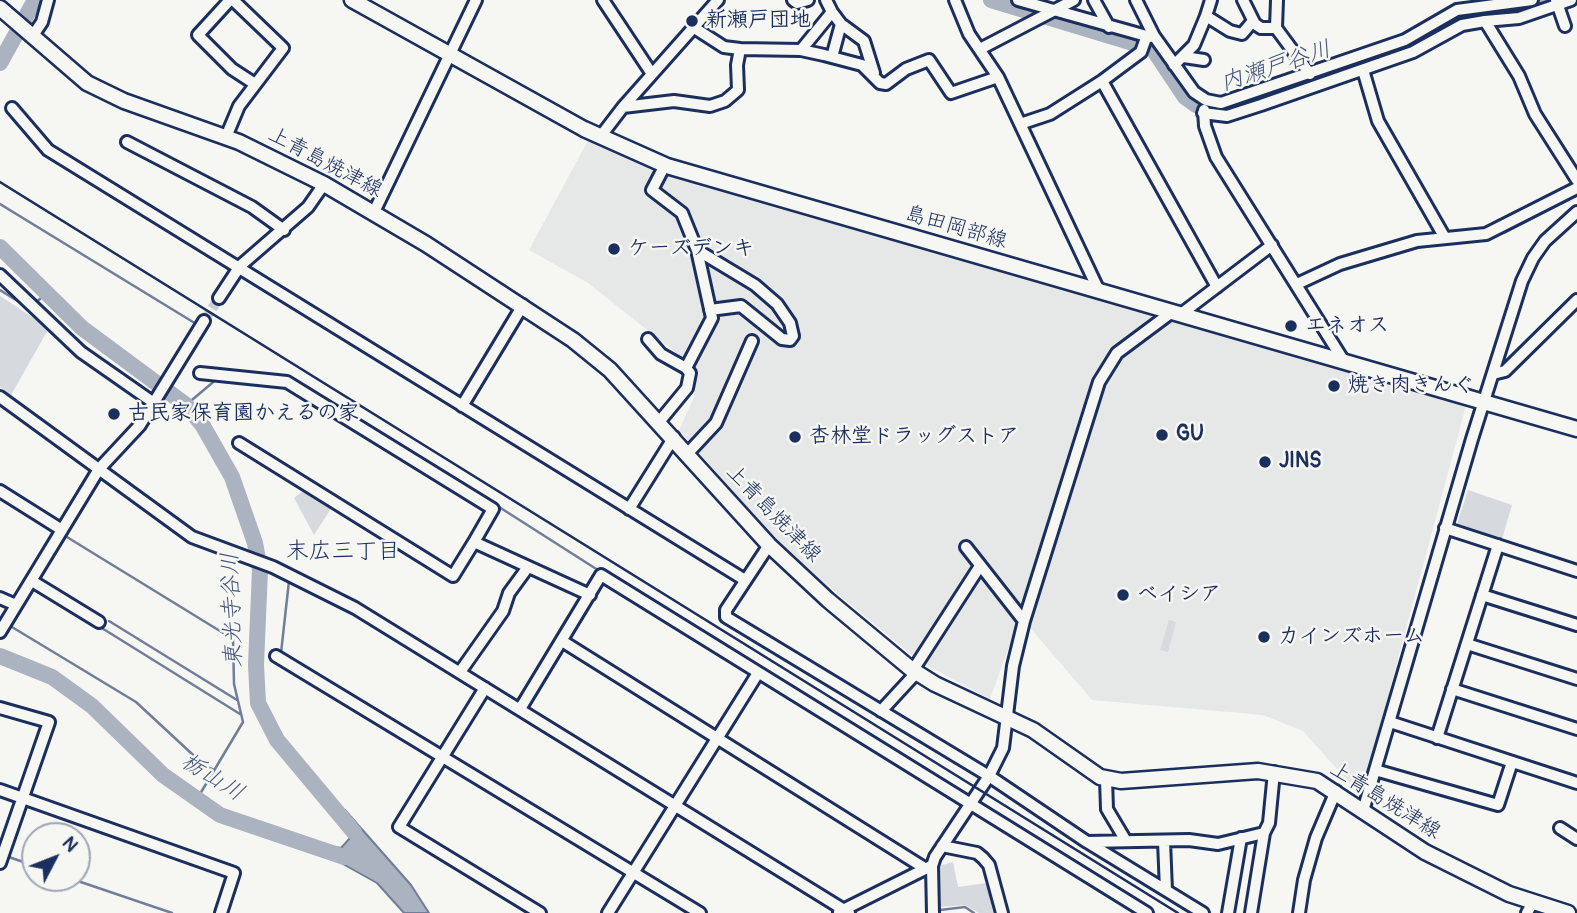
<!DOCTYPE html>
<html>
<head>
<meta charset="utf-8">
<style>
  body { margin:0 }
  #map { position:relative; width:1577px; height:913px; overflow:hidden; background:#f6f6f2; font-family:Pangolin,sans-serif }
  canvas { display:block }
  .north { position:absolute; left:21px; top:822px; width:70px; height:70px; box-sizing:border-box; background:#f6f6f2; border:2px solid #9ea6b7; border-radius:50%; rotate:48deg; font-size:19px; font-weight:700; line-height:28px; text-align:center; color:#1b2f5e }
  .north::after { content:''; display:block; margin:auto; width:24px; height:32px; background:#1b2f5e; clip-path:polygon(50% 0,100% 100%,50% 72%,0 100%) }
</style>
</head>
<body>
<div id="map">
<canvas width="1577" height="913"></canvas>
<div class="north">N</div>
</div>
<script>
const c = document.querySelector('canvas').getContext('2d');
c.lineJoin = 'round';
function paint(path, color) {
  c.fillStyle = color;
  c.fill(path, 'evenodd');
}
function toPath(rows) {
  const path = new Path2D();
  for (const r of rows) {
    path.moveTo(r[0], r[1]);
    for (let i = 2; i < r.length; i += 2) path.lineTo(r[i], r[i + 1]);
  }
  return path;
}
function strokePath(path, color, width, dash) {
  c.strokeStyle = color;
  c.lineWidth = width;
  c.lineCap = dash ? 'butt' : 'round';
  c.setLineDash(dash || []);
  c.stroke(path);
}
function label(font, color, halo, rows, align = 'center') {
  c.font = font + ' Pangolin,"Klee One",sans-serif';
  c.lineWidth = 5;
  c.setLineDash([]);
  c.textBaseline = 'middle';
  c.strokeStyle = halo;
  c.fillStyle = color;
  for (const [text, x, y, turn = 0] of rows) {
    c.save();
    c.translate(x, y);
    c.rotate((+turn || 0) * Math.PI / 180);
    c.textAlign = isNaN(turn) ? turn : align;
    if (halo) c.strokeText(text, 0, 0);
    c.fillText(text, 0, 0);
    c.restore();
  }
}
const built = toPath([
  [592,133,635,162,690,180,1467,402,1361,796,1303,731,1263,715,1092,700,1020,616,990,699,919,661,786,551,679,430,694,397,694,367,588,283,529,250]
]);
const green = toPath([
  [0,296,49,328,11,395,0,387],
  [304,490,332,507,314,535,294,498],
  [1468,490,1512,505,1502,539,1457,524],
  [1169,620,1176,622,1168,652,1160,650],
  [953,862,958,887,987,883,993,913,979,913,965,905,938,907,939,866]
]);
const water = toPath([
  [345,810,411,885,429,913,404,913,377,883,325,854,330,846,341,848,350,838,338,818,345,810]
]);
const stream = toPath([
  [0,204,193,322],
  [1480,240,1506,232,1577,195],
  [1388,255,1429,245],
  [0,290,27,307],
  [35,303,46,294],
  [276,376,288,376,295,381],
  [186,405,218,378],
  [474,491,601,572],
  [62,534,233,639,234,684,243,722,197,799],
  [109,621,237,700],
  [7,624,136,702,205,766,214,770],
  [97,625,240,714],
  [281,653,289,581],
  [431,744,443,751],
  [449,755,473,769],
  [71,809,233,866],
  [6,856,35,866],
  [69,878,172,913],
  [940,910,965,907,974,913]
]);
const river = toPath([
  [991,0,1153,49,1185,97,1196,105,1214,111,1231,109,1410,45,1467,16,1518,11,1551,2],
  [0,63,35,0],
  [0,247,82,328,186,405,203,426,232,477,255,543,260,570,256,665,258,703,277,740,354,832],
  [0,656,52,677,92,706,163,775,220,815,344,857]
]);
const minorTunnel = toPath([
  [204,321,219,298]
]);
const minor = toPath([
  [230,0,198,35,232,69,255,84],
  [603,0,652,74],
  [793,0,797,3,808,0],
  [955,0,969,34,998,77,1099,291],
  [1018,0,1150,37],
  [1094,0,1109,27],
  [1136,0,1154,36,1194,92,1206,100,1221,103,1405,40,1457,10,1532,0],
  [1243,0,1255,24,1261,28,1276,28,1310,74],
  [1556,0,1565,26],
  [832,12,841,24,864,41,874,73],
  [1206,16,1211,0],
  [1485,21,1519,18,1571,0],
  [693,27,724,47,740,49],
  [1276,28,1277,0],
  [32,37,42,22,48,0],
  [980,49,1074,0],
  [801,50,832,12,826,0],
  [832,57,841,24],
  [1184,57,1204,60],
  [1174,65,1194,45,1206,16,1230,31,1242,34,1253,21],
  [1363,70,1378,121,1445,238],
  [1102,81,1217,287],
  [623,107,674,101,710,106,725,101,738,90,737,65,740,49,801,50,824,55,862,65,880,83,886,84,906,69,929,60,951,93,998,77],
  [12,108,48,150,745,580],
  [1204,110,1205,126,1216,157,1345,363],
  [1203,113,1227,116,1261,105,1413,52,1462,25,1485,21,1519,76,1535,114,1577,180],
  [1020,124,1050,114,1102,81,1141,52,1146,38],
  [226,137,239,106,283,48,233,0],
  [600,137,623,107,718,0],
  [127,142,252,207,284,230],
  [374,212,476,0],
  [697,250,755,285,777,304,790,323,793,336,790,340,782,339,741,306,710,310],
  [0,275,81,352,154,403],
  [1297,284,1340,264,1417,241,1486,234,1577,188],
  [219,298,240,266,308,207,324,184],
  [1181,314,1272,245],
  [648,339,661,354,686,368],
  [200,373,287,382,493,509,474,542],
  [1493,374,1505,371,1577,300],
  [0,397,192,537,273,567,355,608,849,913],
  [462,406,523,305],
  [659,422,687,388,690,373,686,368,712,318,697,250,682,213,652,190,665,165],
  [239,443,453,576,474,542,590,595],
  [688,453,716,423,752,341],
  [0,491,62,530],
  [629,509,674,437],
  [1445,528,1577,571],
  [769,545,726,610,726,617,989,776,1087,842,1203,913],
  [966,547,1024,621],
  [32,581,99,622],
  [1482,595,1577,625],
  [0,598,16,605],
  [0,632,99,469,140,425,204,321],
  [562,641,926,869],
  [1467,644,1577,679],
  [276,656,700,913],
  [913,670,980,566],
  [460,672,503,611,509,593,528,567],
  [485,688,399,827,540,913],
  [1452,689,1577,729],
  [0,708,49,722,0,863],
  [520,709,601,575,1147,913],
  [881,711,917,672],
  [1390,722,1577,783],
  [1437,738,1498,545],
  [1375,770,1498,805,1512,762],
  [1106,779,1107,809,1126,841],
  [0,790,234,873,221,913],
  [1363,811,1472,439,1522,281,1533,258,1545,241,1577,212],
  [1560,828,1577,839],
  [1164,841,1166,890],
  [1087,842,1189,840,1218,844,1264,833],
  [942,846,977,853,983,858,989,865,1002,913],
  [839,912,931,866],
  [608,913,758,673],
  [933,913,932,866,935,857,989,776,1003,748,1013,666,1024,621,1099,382,1117,353,1172,312],
  [1228,913,1241,838],
  [1251,913,1264,833,1269,823,1274,772],
  [1299,913,1304,880,1316,838,1336,791],
  [1527,913,1533,902]
]);
const major = toPath([
  [352,0,584,129,667,166,1577,429],
  [0,8,87,83,124,101,239,142,324,184,426,244,573,340,610,370,769,545,828,600,911,669,935,684,1033,730,1100,777,1121,781,1258,771,1317,781,1425,852,1509,894,1568,913]
]);
const rail = toPath([
  [0,182,1178,913]
]);
const markers = [
  [692,21,7,"#1b2f5e"],
  [614,249,7,"#1b2f5e"],
  [1291,326,7,"#1b2f5e"],
  [1334,386,7,"#1b2f5e"],
  [114,414,7,"#1b2f5e"],
  [1162,435,7,"#1b2f5e"],
  [795,437,7,"#1b2f5e"],
  [1265,462,7,"#1b2f5e"],
  [1123,595,7,"#1b2f5e"],
  [1264,637,7,"#1b2f5e"]
];
const poiNames = [
  ["新瀬戸団地",706,21],
  ["ケーズデンキ",628,249],
  ["エネオス",1305,326],
  ["焼き肉きんぐ",1348,386],
  ["古民家保育園かえるの家",128,414],
  ["GU",1176,435],
  ["杏林堂ドラッグストア",809,437],
  ["JINS",1279,462],
  ["ベイシア",1137,595],
  ["カインズホーム",1278,637]
];
const streetNames = [
  ["上青島焼津線",325,163,28],
  ["島田岡部線",956,228,16],
  ["上青島焼津線",773,514,46],
  ["上青島焼津線",1385,801,32]
];
const waterNames = [
  ["内瀬戸谷川",1276,67,-18],
  ["東光寺谷川",233,610,-92],
  ["栃山川",212,778,32]
];
const neighbourhoodNames = [
  ["末広三丁目",343,552]
];
paint(built, '#e6e7e7');
paint(green, '#d6d9dd');
paint(water, '#abb2c0');
strokePath(water, '#717e99', 2);
strokePath(stream, '#717e99', 2.5);
strokePath(river, '#abb2c0', 16);
strokePath(minorTunnel, '#caced4', 10, [10, 5]);
strokePath(minor, '#1b2f5e', 16);
strokePath(major, '#1b2f5e', 19);
strokePath(minor, '#f6f6f2', 10);
strokePath(major, '#f6f6f2', 14);
strokePath(rail, '#1b2f5e', 2.5);
for (const [x, y, r, color] of markers) {
  const dot = new Path2D();
  dot.arc(x, y, r, 0, 2 * Math.PI);
  c.fillStyle = color;
  c.fill(dot);
  strokePath(dot, '#f6f6f2', 2.5);
}
label('bold 21px', '#1b2f5e', '#f6f6f2', poiNames, 'left');
label('21px', '#1b2f5e', '#f6f6f2', streetNames);
label('italic 23px', '#46567b', '#f6f6f2', waterNames);
label('23px', '#1b2f5e', '#f6f6f2', neighbourhoodNames);
</script>
</body>
</html>
